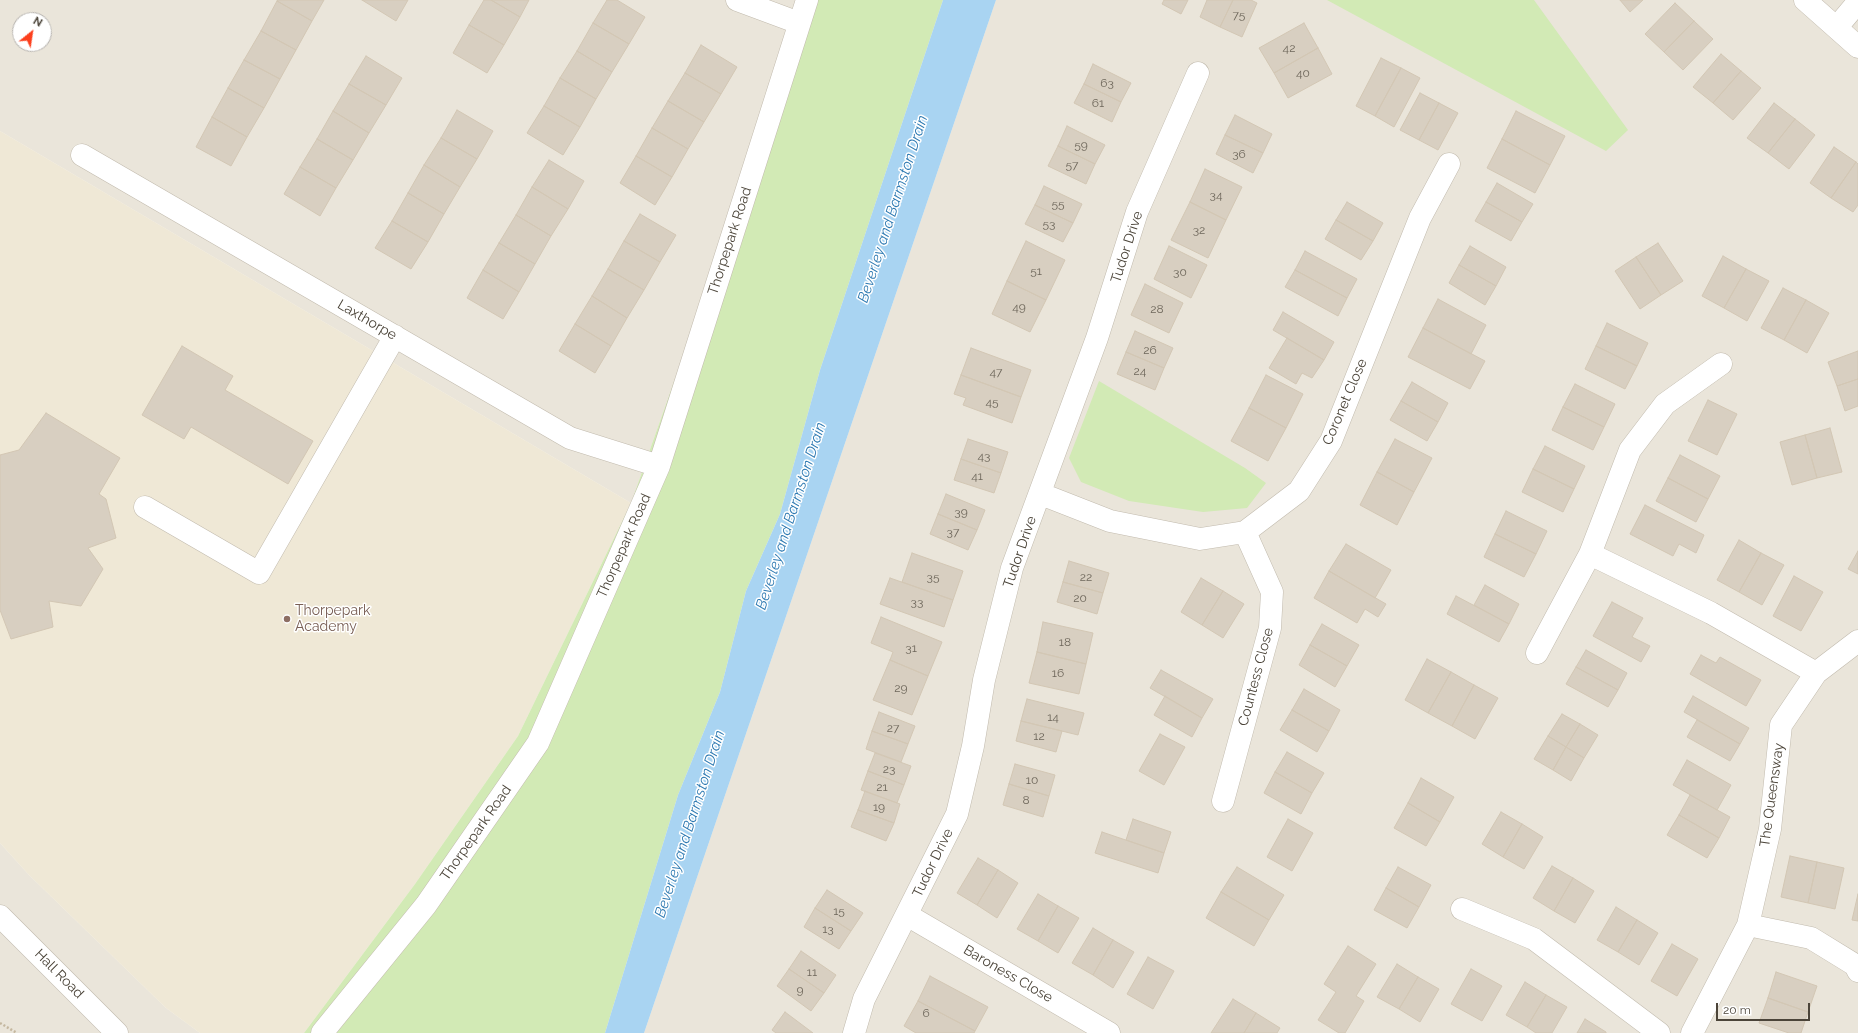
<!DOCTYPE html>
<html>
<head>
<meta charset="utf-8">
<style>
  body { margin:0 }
  #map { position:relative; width:1858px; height:1033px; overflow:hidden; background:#f6f3ec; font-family:Raleway,sans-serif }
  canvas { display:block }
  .north { position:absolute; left:12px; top:12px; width:40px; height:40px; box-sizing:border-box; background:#fff; border:1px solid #b7b4b0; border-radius:50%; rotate:30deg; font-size:11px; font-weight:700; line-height:16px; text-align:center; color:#4b4439 }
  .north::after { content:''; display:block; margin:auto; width:14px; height:18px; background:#fc3f1d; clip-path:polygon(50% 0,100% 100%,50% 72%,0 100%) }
  .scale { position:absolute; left:1716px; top:1003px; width:94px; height:18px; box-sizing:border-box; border:2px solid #4b4439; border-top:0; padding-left:5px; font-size:12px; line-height:14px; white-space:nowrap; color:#4b4439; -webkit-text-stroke:3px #fff; paint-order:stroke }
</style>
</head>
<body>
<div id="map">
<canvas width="1858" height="1033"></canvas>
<div class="north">N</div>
<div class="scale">20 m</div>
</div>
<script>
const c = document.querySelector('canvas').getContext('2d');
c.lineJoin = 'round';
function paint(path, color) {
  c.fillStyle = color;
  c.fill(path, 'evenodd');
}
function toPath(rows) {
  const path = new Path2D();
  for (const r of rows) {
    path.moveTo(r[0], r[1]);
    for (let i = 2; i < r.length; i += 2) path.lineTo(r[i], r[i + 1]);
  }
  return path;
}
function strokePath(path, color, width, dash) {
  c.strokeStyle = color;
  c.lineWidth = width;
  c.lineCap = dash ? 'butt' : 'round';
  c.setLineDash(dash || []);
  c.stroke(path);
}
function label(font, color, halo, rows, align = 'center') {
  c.font = font + ' Raleway,sans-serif';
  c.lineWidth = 3;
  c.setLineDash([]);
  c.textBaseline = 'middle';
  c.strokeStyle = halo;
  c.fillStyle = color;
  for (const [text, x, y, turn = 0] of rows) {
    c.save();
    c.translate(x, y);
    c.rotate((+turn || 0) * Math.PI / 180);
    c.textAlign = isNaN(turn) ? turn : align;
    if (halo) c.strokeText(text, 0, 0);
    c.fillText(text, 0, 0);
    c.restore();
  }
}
const residential = toPath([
  [0,0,809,0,631,503,0,131],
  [20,20,44,20,44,44,20,44],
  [996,0,1858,0,1858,1033,644,1033],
  [0,843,29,875,166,1008,200,1033,0,1033]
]);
const education = toPath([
  [0,131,631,503,518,736,415,884,304,1033,200,1033,166,1008,29,875,0,843]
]);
const green = toPath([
  [809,0,943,0,820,370,780,514,746,591,720,692,678,795,605,1033,304,1033,415,884,518,736,631,503],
  [1327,0,1534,0,1628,130,1606,151],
  [1099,381,1245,468,1266,483,1247,508,1203,512,1129,501,1081,482,1069,458]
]);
const water = toPath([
  [943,0,996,0,644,1033,605,1033,678,795,720,692,746,591,780,514,820,370]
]);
const building = toPath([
  [278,0,324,0,312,21,277,1,278,0],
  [362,0,408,0,396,21,362,0],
  [484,0,491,0,520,17,504,45,469,25,484,0],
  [491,0,529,0,520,17,491,0],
  [607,0,617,0,645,17,629,44,593,23,607,0],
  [1164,0,1188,0,1181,14,1162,4,1164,0],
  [1207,0,1233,0,1220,27,1200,17,1207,0],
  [1233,0,1251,0,1257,3,1242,37,1220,27,1233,0],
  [1620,0,1643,0,1630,12,1620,0],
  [277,1,312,21,296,50,261,31,277,1],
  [1675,3,1694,21,1664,52,1645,34,1675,3],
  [1694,21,1713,39,1683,70,1664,52,1694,21],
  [593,23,629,44,612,72,577,51,593,23],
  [1304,23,1318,48,1274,73,1259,48,1304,23],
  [469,25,504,45,487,73,453,53,469,25],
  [261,31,296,50,280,79,244,60,261,31],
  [701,45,737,67,721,94,685,73,701,45],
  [1318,48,1332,74,1288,98,1274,73,1318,48],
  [577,51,612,72,596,99,560,78,577,51],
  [1721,54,1741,71,1713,103,1693,87,1721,54],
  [366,56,402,78,386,105,349,84,366,56],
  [1381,58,1401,68,1375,116,1356,106,1381,58],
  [244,60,280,79,264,108,228,88,244,60],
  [1093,64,1131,83,1121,102,1084,84,1093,64],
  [1401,68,1420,78,1394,127,1375,116,1401,68],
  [1741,71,1761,88,1733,120,1713,103,1741,71],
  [685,73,721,94,704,122,668,101,685,73],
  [560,78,596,99,580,127,544,106,560,78],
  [349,84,386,105,369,133,333,111,349,84],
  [1084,84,1121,102,1112,122,1074,103,1084,84],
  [228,88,264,108,247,137,212,117,228,88],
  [1420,93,1439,103,1419,140,1400,130,1420,93],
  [668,101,704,122,688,149,652,128,668,101],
  [1439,103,1458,113,1438,150,1419,140,1439,103],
  [1774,103,1795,119,1768,153,1747,138,1774,103],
  [544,106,580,127,563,155,527,133,544,106],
  [457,110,493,131,477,159,441,138,457,110],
  [333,111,369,133,353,160,317,139,333,111],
  [1516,111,1565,136,1550,165,1502,139,1516,111],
  [1235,115,1272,134,1263,153,1225,135,1235,115],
  [212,117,247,137,231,166,196,147,212,117],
  [1795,119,1815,135,1789,169,1768,153,1795,119],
  [1067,126,1105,145,1095,164,1058,146,1067,126],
  [652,128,688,149,672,177,636,156,652,128],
  [1225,135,1263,153,1253,173,1216,154,1225,135],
  [441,138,477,159,460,187,424,165,441,138],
  [317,139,353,160,336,188,300,167,317,139],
  [1502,139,1550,165,1535,193,1487,168,1502,139],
  [1058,146,1095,164,1086,184,1048,166,1058,146],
  [1834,147,1856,162,1831,198,1810,183,1834,147],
  [636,156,672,177,655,205,620,183,636,156],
  [549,160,584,181,568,209,532,187,549,160],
  [1856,162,1858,164,1858,205,1853,212,1831,198,1856,162],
  [424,165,460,187,444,214,408,193,424,165],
  [300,167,336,188,320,216,284,194,300,167],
  [1205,169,1242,187,1226,220,1190,202,1205,169],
  [1497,183,1533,204,1522,222,1486,202,1497,183],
  [1044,186,1082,204,1073,223,1035,205,1044,186],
  [532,187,568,209,551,236,516,215,532,187],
  [408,193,444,214,428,242,392,221,408,193],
  [1190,202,1226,220,1208,258,1171,240,1190,202],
  [1347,202,1383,223,1373,241,1336,220,1347,202],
  [1486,202,1522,222,1511,241,1475,221,1486,202],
  [1035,205,1073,223,1063,242,1025,224,1035,205],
  [640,214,676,235,660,262,624,241,640,214],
  [516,215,551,236,535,264,499,243,516,215],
  [1336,220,1373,241,1361,260,1325,239,1336,220],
  [392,221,428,242,411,269,375,248,392,221],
  [624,241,660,262,644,290,608,269,624,241],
  [1026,241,1065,260,1046,300,1007,281,1026,241],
  [499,243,535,264,519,292,483,270,499,243],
  [1658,243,1683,281,1661,295,1636,257,1658,243],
  [1169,246,1207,265,1191,298,1154,279,1169,246],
  [1470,246,1506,267,1496,286,1459,265,1470,246],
  [1305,251,1357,279,1347,298,1295,270,1305,251],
  [1723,256,1746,269,1724,308,1702,296,1723,256],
  [1636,257,1661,295,1640,309,1615,271,1636,257],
  [1459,265,1496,286,1485,305,1449,283,1459,265],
  [608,269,644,290,627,318,592,296,608,269],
  [1746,269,1769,281,1747,321,1724,308,1746,269],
  [483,270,519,292,503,319,467,298,483,270],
  [1295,270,1347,298,1338,316,1285,287,1295,270],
  [1007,281,1046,300,1030,332,992,314,1007,281],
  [1145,284,1183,303,1169,333,1131,315,1145,284],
  [1783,288,1806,300,1784,340,1761,328,1783,288],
  [592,296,627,318,611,346,575,324,592,296],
  [1438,299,1486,325,1471,354,1423,328,1438,299],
  [1806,300,1829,313,1807,353,1784,340,1806,300],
  [1283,312,1334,342,1324,360,1273,330,1283,312],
  [1607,323,1648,343,1637,366,1596,346,1607,323],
  [575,324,611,346,595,373,559,351,575,324],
  [1423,328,1485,361,1470,389,1408,357,1423,328],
  [1135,331,1173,348,1164,368,1126,352,1135,331],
  [1287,338,1324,360,1312,378,1302,373,1296,384,1269,368,1287,338],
  [182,346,233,376,225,390,313,441,288,484,191,427,184,439,142,415,182,346],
  [1596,346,1637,366,1625,389,1585,369,1596,346],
  [971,348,1031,370,1021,397,961,375,971,348],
  [1858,351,1858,379,1837,386,1828,362,1858,351],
  [1126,352,1164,368,1155,390,1117,374,1126,352],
  [961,375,1021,397,1012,423,963,405,966,398,954,394,961,375],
  [1266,375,1303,394,1286,428,1249,408,1266,375],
  [1858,379,1858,406,1845,411,1837,386,1858,379],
  [1412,382,1448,403,1438,422,1401,401,1412,382],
  [1575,384,1615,404,1604,427,1563,407,1575,384],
  [1708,400,1737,414,1717,455,1688,441,1708,400],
  [1401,401,1438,422,1427,441,1390,420,1401,401],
  [1563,407,1604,427,1593,450,1552,430,1563,407],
  [1249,408,1286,428,1268,461,1231,441,1249,408],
  [46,413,120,458,99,494,106,499,116,538,88,548,103,569,81,606,49,601,53,627,11,639,0,610,0,455,19,450,46,413],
  [1830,428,1842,472,1817,478,1805,435,1830,428],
  [1805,435,1817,478,1792,485,1780,442,1805,435],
  [968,439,1008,452,1001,473,961,459,968,439],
  [1395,439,1432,458,1414,492,1377,472,1395,439],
  [1545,446,1585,466,1574,489,1533,469,1545,446],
  [1680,455,1720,476,1708,499,1668,478,1680,455],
  [961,459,1001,473,994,493,954,480,961,459],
  [1533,469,1574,489,1563,512,1522,492,1533,469],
  [1377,472,1414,492,1397,525,1360,505,1377,472],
  [1668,478,1708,499,1696,522,1656,501,1668,478],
  [946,494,985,510,977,530,938,514,946,494],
  [1645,505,1704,535,1696,553,1679,544,1673,556,1630,534,1645,505],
  [1506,511,1547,531,1536,554,1495,534,1506,511],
  [938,514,977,530,968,550,930,534,938,514],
  [1495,534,1536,554,1524,577,1484,557,1495,534],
  [1739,540,1761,553,1739,592,1717,580,1739,540],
  [1346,544,1391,570,1375,598,1329,571,1346,544],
  [1858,551,1858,574,1848,569,1858,551],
  [912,553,963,571,953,600,902,582,912,553],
  [1761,553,1784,565,1762,605,1739,592,1761,553],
  [1069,561,1109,573,1103,593,1063,582,1069,561],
  [1329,571,1386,604,1378,617,1365,609,1357,623,1314,598,1329,571],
  [1794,576,1823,592,1801,631,1773,616,1794,576],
  [890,578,953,600,944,627,880,604,890,578],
  [1201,578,1223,591,1202,625,1181,612,1201,578],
  [1063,582,1103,593,1097,614,1057,602,1063,582],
  [1485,585,1519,604,1509,624,1474,605,1485,585],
  [1223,591,1244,604,1223,638,1202,625,1223,591],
  [1456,596,1509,624,1499,642,1447,614,1456,596],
  [1612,602,1643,618,1632,637,1650,646,1641,662,1593,636,1612,602],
  [881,617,942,642,928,676,890,660,893,652,871,643,881,617],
  [1043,622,1093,633,1086,664,1037,652,1043,622],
  [1322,624,1359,645,1347,666,1310,645,1322,624],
  [1310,645,1347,666,1335,687,1299,665,1310,645],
  [1586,650,1627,673,1618,690,1576,667,1586,650],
  [1037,652,1086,664,1079,694,1029,683,1037,652],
  [1701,655,1716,663,1720,657,1761,680,1746,706,1690,674,1701,655],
  [1427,659,1451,672,1428,713,1405,700,1427,659],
  [890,660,928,676,912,715,873,700,890,660],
  [1576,667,1618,690,1608,707,1566,684,1576,667],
  [1161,670,1213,699,1202,718,1150,688,1161,670],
  [1451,672,1474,685,1452,726,1428,713,1451,672],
  [1474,685,1498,698,1475,739,1452,726,1474,685],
  [1304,689,1340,710,1329,731,1292,710,1304,689],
  [1165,696,1202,718,1192,737,1154,715,1165,696],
  [1693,696,1749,728,1740,744,1684,712,1693,696],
  [1027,699,1084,713,1078,735,1021,721,1027,699],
  [1292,710,1329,731,1317,752,1280,730,1292,710],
  [879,712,915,726,908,744,872,731,879,712],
  [1562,714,1580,724,1566,747,1548,736,1562,714],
  [1697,720,1740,744,1730,761,1687,737,1697,720],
  [1021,721,1062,731,1056,752,1016,741,1021,721],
  [1580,724,1598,735,1584,758,1566,747,1580,724],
  [872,731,908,744,901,762,866,749,872,731],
  [1160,734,1185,747,1164,785,1139,771,1160,734],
  [1548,736,1566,747,1553,770,1534,759,1548,736],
  [1566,747,1584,758,1571,781,1553,770,1566,747],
  [1287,752,1324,773,1312,793,1275,772,1287,752],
  [875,753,911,766,904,785,868,771,875,753],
  [1687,760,1731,785,1717,810,1673,785,1687,760],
  [1015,764,1055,775,1049,796,1009,784,1015,764],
  [868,771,904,785,897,803,861,790,868,771],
  [1275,772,1312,793,1301,814,1264,793,1275,772],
  [1421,778,1454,797,1440,822,1408,803,1421,778],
  [1009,784,1049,796,1043,817,1003,805,1009,784],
  [865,791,900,804,894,823,858,810,865,791],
  [1690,795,1730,817,1719,838,1679,815,1690,795],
  [1408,803,1440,822,1426,846,1394,828,1408,803],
  [858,810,894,823,886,841,851,827,858,810],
  [1501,812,1522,824,1503,857,1482,844,1501,812],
  [1679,815,1719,838,1707,858,1667,835,1679,815],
  [1133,819,1171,832,1164,853,1126,840,1133,819],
  [1288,819,1313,833,1292,871,1267,857,1288,819],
  [1522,824,1543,837,1524,869,1503,857,1522,824],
  [1102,832,1164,853,1158,873,1095,853,1102,832],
  [1790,856,1817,862,1808,903,1781,897,1790,856],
  [978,858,998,870,977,905,957,893,978,858],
  [1817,862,1844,868,1835,909,1808,903,1817,862],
  [1552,866,1573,878,1554,911,1533,898,1552,866],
  [1237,867,1284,895,1269,920,1221,892,1237,867],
  [1398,867,1431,885,1419,907,1386,888,1398,867],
  [998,870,1018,883,997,918,977,905,998,870],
  [1573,878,1594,891,1575,923,1554,911,1573,878],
  [1386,888,1419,907,1407,928,1374,910,1386,888],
  [827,890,863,913,851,931,815,908,827,890],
  [1221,892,1269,920,1254,946,1206,918,1221,892],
  [1038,894,1058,906,1038,941,1017,929,1038,894],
  [1858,894,1858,921,1852,920,1858,894],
  [1058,906,1079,918,1058,953,1038,941,1058,906],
  [1616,907,1637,920,1618,952,1597,940,1616,907],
  [815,908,851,931,839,949,804,927,815,908],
  [1637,920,1658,933,1639,965,1618,952,1637,920],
  [1093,928,1113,940,1093,975,1072,963,1093,928],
  [1113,940,1134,952,1113,988,1093,975,1113,940],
  [1672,944,1698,959,1677,996,1651,981,1672,944],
  [1348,946,1376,964,1356,996,1364,1001,1345,1033,1339,1033,1318,1020,1336,992,1324,984,1348,946],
  [801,951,836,975,824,993,789,969,801,951],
  [1148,957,1174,971,1153,1009,1127,994,1148,957],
  [1397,964,1418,977,1399,1009,1377,997,1397,964],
  [789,969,824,993,811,1011,777,986,789,969],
  [1471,969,1502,986,1482,1021,1451,1004,1471,969],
  [1776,972,1817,986,1808,1012,1768,998,1776,972],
  [930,976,988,1007,975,1031,918,1001,930,976],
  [1418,977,1439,989,1420,1022,1399,1009,1418,977],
  [1525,982,1546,995,1527,1027,1506,1015,1525,982],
  [1546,995,1567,1007,1552,1033,1536,1033,1527,1027,1546,995],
  [1768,998,1808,1012,1801,1033,1789,1033,1759,1023,1768,998],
  [1233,999,1256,1013,1244,1033,1211,1033,1233,999],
  [918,1001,975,1031,974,1033,916,1033,904,1026,918,1001],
  [785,1012,813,1033,776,1033,772,1030,785,1012],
  [1256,1013,1280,1028,1277,1033,1244,1033,1256,1013],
  [1585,1019,1606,1032,1606,1033,1577,1033,1585,1019]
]);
const path = toPath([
  [0,1023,17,1033]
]);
const minor = toPath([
  [737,0,799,23],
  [1805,0,1858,47],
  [1837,27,1858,2],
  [82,155,570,438,659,466],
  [1041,494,1110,521,1200,539,1245,532,1299,491,1331,441,1420,218,1449,164],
  [145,507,259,573,395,336],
  [1590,554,1711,613,1816,673],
  [1537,653,1590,554,1630,450,1665,404,1721,364],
  [1223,801,1270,628,1272,592,1245,532],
  [1462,909,1534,939,1659,1033],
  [907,915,1109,1033],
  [0,916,117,1033],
  [1748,925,1811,938,1855,965,1858,971],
  [322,1033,426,905,538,743,659,466,807,0],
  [854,1033,864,999,957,814,973,746,984,680,1012,568,1097,338,1137,212,1198,73],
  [1692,1033,1748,925,1770,829,1781,725,1816,673,1858,641]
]);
const markers = [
  [287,619,4,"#8d6e63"]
];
const numberNames = [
  ["75",1239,15],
  ["42",1289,48],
  ["40",1303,73],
  ["63",1107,83],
  ["61",1098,103],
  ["59",1081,145],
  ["36",1239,154],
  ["57",1072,165],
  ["34",1216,195],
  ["55",1058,204],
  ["53",1049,224],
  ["32",1199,230],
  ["51",1036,271],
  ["30",1180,272],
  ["49",1019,307],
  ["28",1157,309],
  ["26",1150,350],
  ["24",1140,371],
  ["47",996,372],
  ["45",992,402],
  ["43",984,456],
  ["41",977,476],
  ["39",961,512],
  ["37",953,532],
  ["35",933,577],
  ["22",1086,577],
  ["20",1080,598],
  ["33",917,602],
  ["18",1065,642],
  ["31",911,648],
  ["16",1058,673],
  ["29",901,688],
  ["14",1053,717],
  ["27",893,728],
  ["12",1039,736],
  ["23",889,769],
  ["10",1032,780],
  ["21",882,787],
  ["8",1026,800],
  ["19",879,807],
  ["15",839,911],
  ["13",828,929],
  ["11",812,972],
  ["9",800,990],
  ["6",926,1013]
];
const streetNames = [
  ["Thorpepark Road",730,241,-72],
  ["Tudor Drive",1127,247,-72],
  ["Laxthorpe",367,320,30],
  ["Coronet Close",1345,402,-67],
  ["Thorpepark Road",624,546,-66],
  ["Tudor Drive",1020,552,-71],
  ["Countess Close",1256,677,-75],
  ["The Queensway",1772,795,-82],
  ["Thorpepark Road",476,833,-55],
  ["Tudor Drive",933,863,-64],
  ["Hall Road",59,974,45],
  ["Baroness Close",1008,974,30]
];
const educationNames = [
  ["Thorpepark",295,611],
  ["Academy",295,627]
];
const waterNames = [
  ["Beverley and Barmston Drain",893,209,-72],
  ["Beverley and Barmston Drain",791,516,-72],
  ["Beverley and Barmston Drain",690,824,-72]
];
paint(residential, '#eae5da');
paint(education, '#efe8d6');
paint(green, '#d2eab5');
paint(water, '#a9d4f2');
paint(building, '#d8cfc1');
strokePath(building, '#d3c7b4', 1);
strokePath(minor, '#c2bbae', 23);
strokePath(path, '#c4b79f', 2.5, [2, 2]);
strokePath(minor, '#fff', 22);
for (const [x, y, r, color] of markers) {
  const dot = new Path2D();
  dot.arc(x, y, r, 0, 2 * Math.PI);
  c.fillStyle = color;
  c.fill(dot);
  strokePath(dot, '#fff', 1.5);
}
label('12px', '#6e675b', null, numberNames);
label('14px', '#4b4439', '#fff', streetNames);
label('14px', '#785e54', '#fff', educationNames, 'left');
label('italic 15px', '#2e7ab2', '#fff', waterNames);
</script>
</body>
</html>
